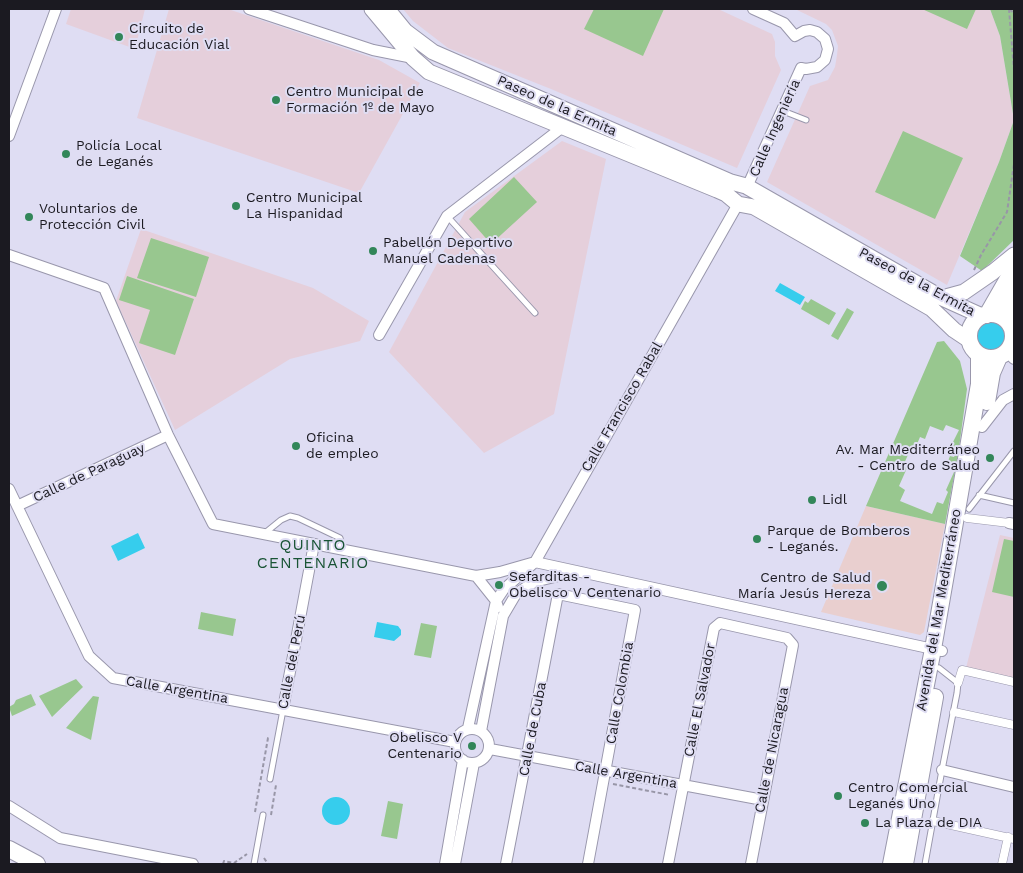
<!DOCTYPE html>
<html>
<head>
<meta charset="utf-8">
<style>
  body { margin:0 }
  #map { position:relative; width:1023px; height:873px; overflow:hidden; background:#dfddf3; font-family:"Work Sans",sans-serif }
  canvas { display:block }
  .frame { position:absolute; inset:0; border:10px solid #1b1a21; pointer-events:none }
</style>
</head>
<body>
<div id="map">
<canvas width="1023" height="873"></canvas>
<div class="frame"></div>
</div>
<script>
const c = document.querySelector('canvas').getContext('2d');
c.lineJoin = 'round';
function paint(path, color) {
  c.fillStyle = color;
  c.fill(path, 'evenodd');
}
function toPath(rows) {
  const path = new Path2D();
  for (const r of rows) {
    if (r.length === 3) {
      path.moveTo(r[0] + r[2], r[1]);
      path.arc(r[0], r[1], r[2], 0, 2 * Math.PI);
      continue;
    }
    path.moveTo(r[0], r[1]);
    for (let i = 2; i < r.length; i += 2) path.lineTo(r[i], r[i + 1]);
  }
  return path;
}
function strokePath(path, color, width, dash) {
  c.strokeStyle = color;
  c.lineWidth = width;
  c.lineCap = dash ? 'butt' : 'round';
  c.setLineDash(dash || []);
  c.stroke(path);
}
function label(font, color, halo, rows, align = 'center') {
  c.font = font + ' "Work Sans",sans-serif';
  c.lineWidth = 4;
  c.setLineDash([]);
  c.textBaseline = 'middle';
  c.strokeStyle = halo;
  c.fillStyle = color;
  for (const [text, x, y, turn = 0] of rows) {
    c.save();
    c.translate(x, y);
    c.rotate((+turn || 0) * Math.PI / 180);
    c.textAlign = isNaN(turn) ? turn : align;
    if (halo) c.strokeText(text, 0, 0);
    c.fillText(text, 0, 0);
    c.restore();
  }
}
const education = toPath([
  [71,9,145,9,135,49,66,24],
  [169,9,228,9,379,60,420,83,359,193,137,118],
  [403,9,718,9,772,34,775,42,775,56,781,70,737,168,551,89,448,48,413,21],
  [795,9,990,9,1000,36,1014,120,999,162,947,285,767,182,810,86,828,80,835,67,837,55,838,46,832,30,826,24],
  [562,141,606,159,554,414,484,453,389,352,465,212],
  [141,229,313,288,369,321,360,341,290,359,175,430,116,301],
  [1000,535,1014,538,1014,679,966,668]
]);
const medical = toPath([
  [866,506,945,524,924,632,920,635,821,612]
]);
const green = toPath([
  [594,9,664,9,643,56,584,29],
  [922,9,976,9,967,29],
  [990,9,1014,9,1014,240,982,271,960,256,999,162,1014,120,1000,36],
  [903,131,963,158,935,219,875,192],
  [514,177,537,202,491,244,469,219],
  [151,238,209,257,196,297,137,278],
  [127,276,194,299,175,355,139,343,150,310,119,300],
  [811,299,836,313,829,325,801,309,805,301,808,303],
  [847,308,854,312,838,340,831,336],
  [944,341,960,361,967,389,958,455,945,524,866,506,937,342],
  [946,425,959,430,950,448,957,451,954,457,950,456,948,461,952,463,950,469,954,472,946,490,948,492,943,504,937,502,932,514,900,501,905,490,899,486,907,468,903,466,911,448,915,449,920,437,925,439,930,426,943,431],
  [1004,539,1014,541,1014,597,992,592],
  [201,612,236,619,233,636,198,629],
  [421,623,437,626,431,658,414,655],
  [76,679,83,687,52,717,39,696],
  [31,694,36,705,12,716,9,707,14,704,16,700],
  [93,696,99,697,91,740,66,728],
  [388,801,403,804,397,839,381,836]
]);
const water = toPath([
  [780,283,805,297,800,305,775,291],
  [991,337,15],
  [138,533,145,548,118,561,111,546],
  [377,622,398,626,401,630,401,635,394,641,374,637],
  [336,811,14]
]);
const path = toPath([
  [1009,9,1014,70],
  [1010,9,1014,14],
  [974,270,981,255,1007,212,1014,164],
  [613,784,670,795],
  [255,812,268,738,270,738],
  [271,815,276,785],
  [264,858,268,864],
  [223,864,224,861,234,863,247,854]
]);
const service = toPath([
  [783,111,806,120],
  [447,216,535,313],
  [979,495,1014,503],
  [969,509,1014,451],
  [265,533,281,520,290,516,298,518,340,538,343,549],
  [270,779,283,710],
  [254,864,263,815],
  [925,864,942,770,957,693,958,683,939,668]
]);
const pedestrian = toPath([
  [967,518,1009,523],
  [958,683,962,670,1014,682],
  [954,712,1014,725],
  [933,821,1014,839],
  [1002,864,1008,837]
]);
const minor = toPath([
  [249,9,373,50,413,58],
  [9,136,56,9],
  [747,187,801,68,806,69,817,67,825,60,828,49,825,39,817,32,810,30,804,31,795,36,784,23,753,9],
  [9,255,104,288,168,435,213,524,476,576,500,572,535,562,942,651],
  [1013,332,1014,330],
  [379,335,447,216,564,126],
  [1007,352,1014,359],
  [982,427,1003,400,1014,394],
  [9,489,89,656,113,678,455,742],
  [17,506,168,435],
  [1009,523,1014,524],
  [476,576,496,601,498,607],
  [283,709,314,544],
  [468,728,496,601,504,589,535,562,738,204],
  [472,746,17],
  [481,731,503,616,516,594,534,582,575,572],
  [490,749,763,800],
  [942,770,1014,787],
  [9,806,60,838,193,864],
  [445,864,463,760],
  [455,864,474,763],
  [506,864,558,594,635,610,588,864],
  [668,864,714,628,720,623,787,638,793,645,751,864]
]);
const secondary = toPath([
  [372,9,413,58,429,72,717,190,726,194,738,204,754,207,932,309,954,330,969,340],
  [387,9,405,31,433,52,731,182,746,186,942,298,982,316],
  [942,298,964,292,993,272,1014,255]
]);
const primary = toPath([
  [991,336,22],
  [987,315,1014,268],
  [1004,318,1014,292],
  [987,402,992,373,999,357],
  [9,849,37,864],
  [891,864,933,649,979,384,979,355],
  [905,864,935,697]
]);
const markers = [
  [119,37,5,"#328659"],
  [276,100,5,"#328659"],
  [66,154,5,"#328659"],
  [236,206,5,"#328659"],
  [29,217,5,"#328659"],
  [373,251,5,"#328659"],
  [296,446,5,"#328659"],
  [990,458,5,"#328659"],
  [812,500,5,"#328659"],
  [757,539,5,"#328659"],
  [499,585,5,"#328659"],
  [882,586,6,"#328659"],
  [472,746,5,"#328659"],
  [838,796,5,"#328659"],
  [865,823,5,"#328659"]
];
const poiNames = [
  ["Circuito de",129,29],
  ["Educación Vial",129,45],
  ["Centro Municipal de",286,92],
  ["Formación 1º de Mayo",286,108],
  ["Policía Local",76,146],
  ["de Leganés",76,162],
  ["Centro Municipal",246,198],
  ["La Hispanidad",246,214],
  ["Voluntarios de",39,209],
  ["Protección Civil",39,225],
  ["Pabellón Deportivo",383,243],
  ["Manuel Cadenas",383,259],
  ["Oficina",306,438],
  ["de empleo",306,454],
  ["Av. Mar Mediterráneo",980,450,"right"],
  ["- Centro de Salud",980,466,"right"],
  ["Lidl",822,500],
  ["Parque de Bomberos",767,531],
  ["- Leganés.",767,547],
  ["Sefarditas -",509,577],
  ["Obelisco V Centenario",509,593],
  ["Centro de Salud",871,578,"right"],
  ["María Jesús Hereza",871,594,"right"],
  ["Obelisco V",462,738,"right"],
  ["Centenario",462,754,"right"],
  ["Centro Comercial",848,788],
  ["Leganés Uno",848,804],
  ["La Plaza de DIA",875,823]
];
const streetNames = [
  ["Paseo de la Ermita",557,106,24],
  ["Calle Ingeniería",775,128,-66],
  ["Paseo de la Ermita",917,282,28],
  ["Calle Francisco Rabal",622,407,-60],
  ["Calle de Paraguay",89,473,-25],
  ["Avenida del Mar Mediterráneo",939,610,-80],
  ["Calle del Perú",292,662,-79],
  ["Calle Argentina",177,690,10],
  ["Calle Colombia",620,693,-80],
  ["Calle El Salvador",700,700,-79],
  ["Calle de Cuba",533,729,-79],
  ["Calle de Nicaragua",772,750,-79],
  ["Calle Argentina",626,775,10]
];
const quarterNames = [
  ["QUINTO",313,545],
  ["CENTENARIO",313,563]
];
paint(education, '#e5cfdb');
paint(medical, '#e9cfcf');
paint(green, '#98c78f');
paint(water, '#36cded');
strokePath(service, '#9997ac', 7);
strokePath(pedestrian, '#9997ac', 9);
strokePath(minor, '#9997ac', 12);
strokePath(secondary, '#9997ac', 17);
strokePath(primary, '#9997ac', 18);
strokePath(path, '#9896a7', 2, [4, 2.5]);
strokePath(service, '#fff', 5);
strokePath(pedestrian, '#fff', 8);
strokePath(minor, '#fff', 10);
strokePath(secondary, '#fff', 15);
strokePath(primary, '#fff', 16);
for (const [x, y, r, color] of markers) {
  const dot = new Path2D();
  dot.arc(x, y, r, 0, 2 * Math.PI);
  c.fillStyle = color;
  c.fill(dot);
  strokePath(dot, '#dfddf3', 2);
}
label('14px', '#1b1a21', '#dfddf3', poiNames, 'left');
label('14px', '#1b1a21', '#dfddf3', streetNames);
c.letterSpacing = '1px';
label('16px', '#195435', '#dfddf3', quarterNames);
c.letterSpacing = '0px';
</script>
</body>
</html>
